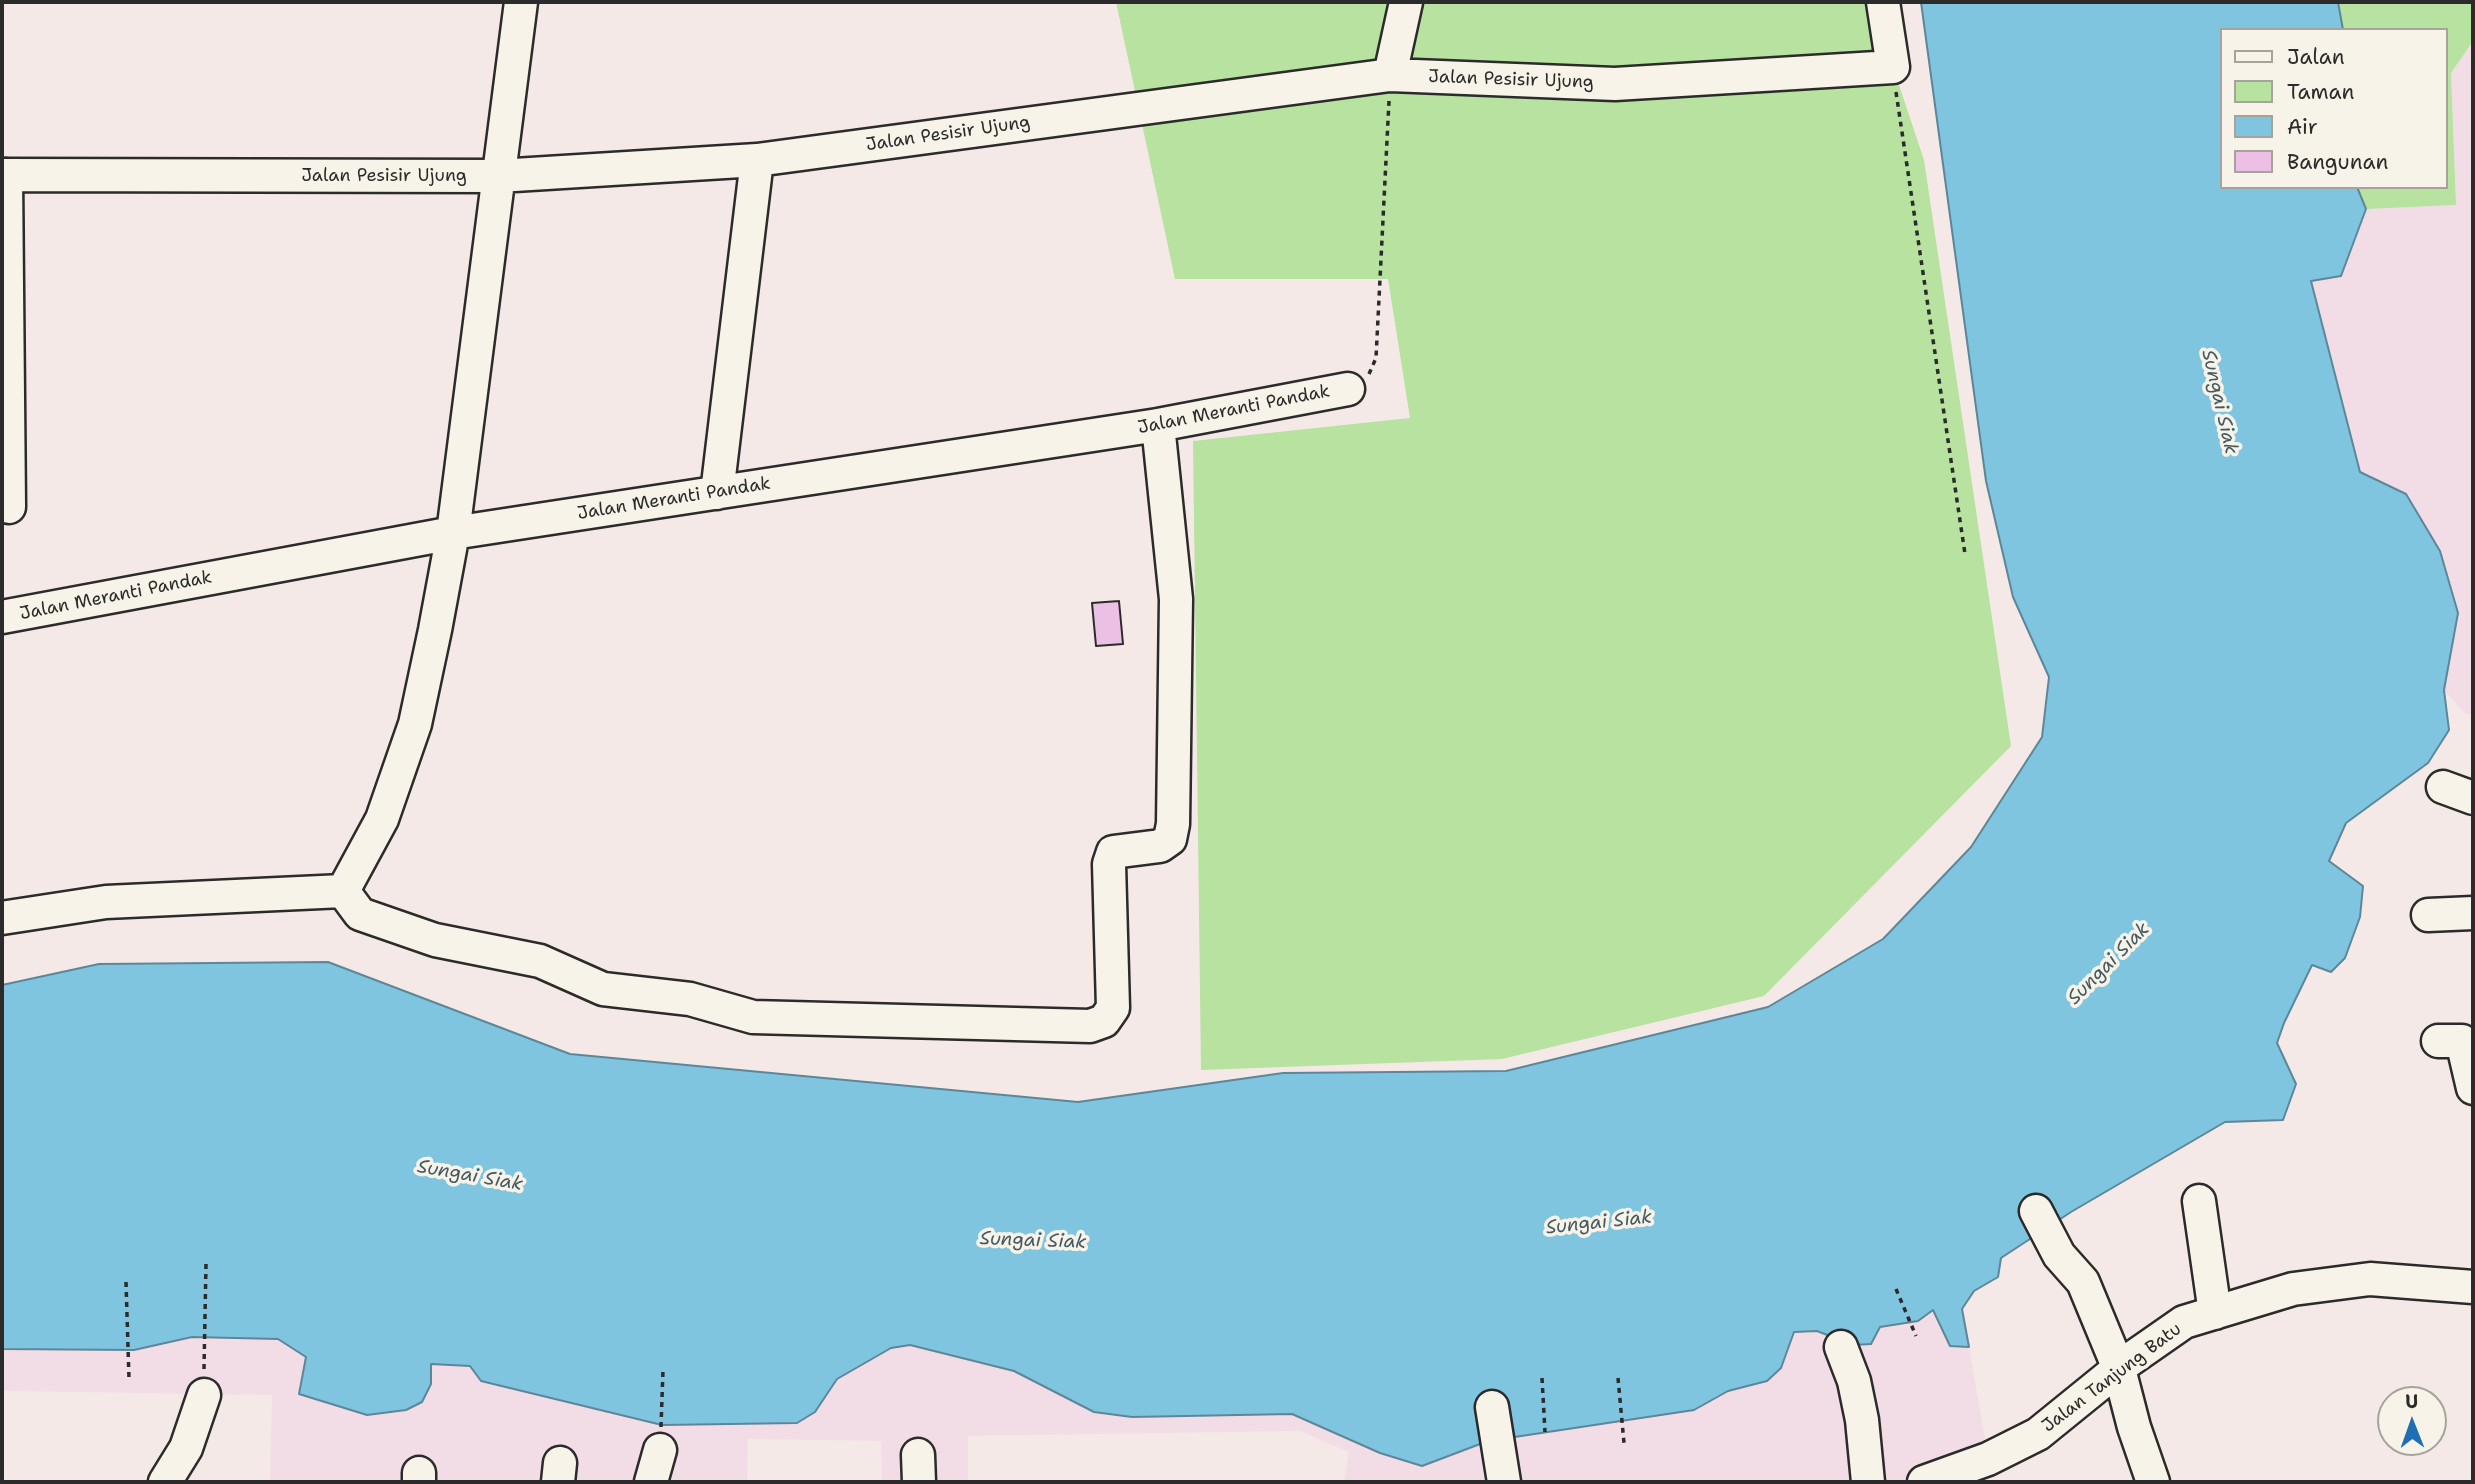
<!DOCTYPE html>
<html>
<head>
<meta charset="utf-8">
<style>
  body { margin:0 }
  #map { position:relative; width:2475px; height:1484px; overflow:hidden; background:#f5e9e7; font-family:"Shantell Sans",sans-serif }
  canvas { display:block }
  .frame { position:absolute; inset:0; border:4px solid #2b2b2b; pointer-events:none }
  .legend { position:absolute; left:2220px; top:28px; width:228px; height:161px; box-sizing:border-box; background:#f7f3e8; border:2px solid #a5a39c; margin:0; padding:9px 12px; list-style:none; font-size:21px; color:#2b2b2b }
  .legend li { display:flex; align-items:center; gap:14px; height:35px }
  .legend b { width:35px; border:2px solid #a5a39c }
  .north { position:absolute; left:2377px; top:1386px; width:70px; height:70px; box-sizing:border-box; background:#f7f3e8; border:2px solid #a5a39c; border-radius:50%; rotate:359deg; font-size:19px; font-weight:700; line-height:28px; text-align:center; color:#2b2b2b }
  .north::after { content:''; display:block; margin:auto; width:24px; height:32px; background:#1f6fb2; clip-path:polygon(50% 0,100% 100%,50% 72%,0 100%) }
</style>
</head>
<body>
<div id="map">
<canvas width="2475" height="1484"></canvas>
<div class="frame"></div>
<ul class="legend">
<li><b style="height:9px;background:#f7f3e8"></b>Jalan</li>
<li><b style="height:19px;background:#b7e29f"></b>Taman</li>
<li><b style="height:19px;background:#7fc5e0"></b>Air</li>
<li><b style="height:19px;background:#ecc0e5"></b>Bangunan</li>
</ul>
<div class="north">U</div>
</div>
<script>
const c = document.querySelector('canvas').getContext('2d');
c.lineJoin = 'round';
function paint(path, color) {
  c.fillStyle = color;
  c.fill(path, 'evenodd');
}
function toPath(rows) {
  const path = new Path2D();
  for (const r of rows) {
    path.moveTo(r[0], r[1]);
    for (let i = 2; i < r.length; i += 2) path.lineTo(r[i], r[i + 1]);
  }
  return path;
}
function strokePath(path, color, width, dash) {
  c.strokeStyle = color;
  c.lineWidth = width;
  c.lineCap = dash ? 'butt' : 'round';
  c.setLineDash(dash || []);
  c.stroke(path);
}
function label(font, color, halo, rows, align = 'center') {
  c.font = font + ' "Shantell Sans",sans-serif';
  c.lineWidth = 7;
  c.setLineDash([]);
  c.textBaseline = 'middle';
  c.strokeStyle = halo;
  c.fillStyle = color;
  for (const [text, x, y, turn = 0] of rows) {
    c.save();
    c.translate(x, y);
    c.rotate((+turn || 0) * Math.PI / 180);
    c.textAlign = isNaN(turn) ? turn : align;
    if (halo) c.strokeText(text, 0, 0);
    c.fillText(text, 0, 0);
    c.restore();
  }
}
const built = toPath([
  [2473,41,2473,715,2465,714,2444,690,2458,613,2406,494,2360,472,2311,280,2341,276,2366,209,2456,205,2451,73],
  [1934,1310,1950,1346,1969,1347,1989,1462,1932,1482,1344,1482,1349,1452,1300,1431,968,1436,968,1482,882,1482,881,1441,748,1439,747,1482,270,1482,272,1395,2,1391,2,1349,134,1350,192,1337,278,1339,306,1357,431,1384,430,1364,470,1366,481,1381,662,1425,797,1423,815,1412,836,1379,891,1348,910,1345,1014,1371,1094,1412,1132,1417,1292,1414,1380,1453,1422,1466,1794,1332]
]);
const green = toPath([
  [1116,2,1883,2,1893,67,1924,160,2011,746,1764,996,1502,1059,1201,1070,1193,441,1410,418,1388,279,1175,279],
  [2338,2,2473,2,2473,41,2451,73,2456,205,2366,209,2357,187,2445,187,2445,30,2343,30]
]);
const water = toPath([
  [1921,2,2338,2,2343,30,2221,30,2221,187,2357,187,2366,209,2341,276,2311,281,2360,472,2406,494,2440,551,2458,613,2444,690,2449,730,2428,763,2346,823,2329,861,2363,886,2360,917,2345,958,2331,972,2312,965,2284,1023,2277,1043,2296,1084,2283,1120,2225,1122,2071,1212,2001,1258,1998,1277,1974,1291,1962,1309,1969,1347,1950,1346,1933,1310,1918,1321,1880,1327,1871,1344,1853,1345,1817,1331,1794,1332,1781,1368,1767,1381,1728,1391,1694,1410,1488,1441,1422,1466,1380,1453,1292,1414,1132,1417,1094,1412,1014,1371,910,1345,891,1348,837,1379,815,1412,797,1423,662,1425,481,1381,470,1366,431,1364,431,1384,422,1402,406,1410,367,1415,299,1394,306,1357,278,1339,192,1337,134,1350,2,1349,2,985,99,964,328,962,570,1054,1078,1102,1283,1073,1506,1071,1768,1007,1883,939,1971,847,2042,737,2049,677,2013,597,1986,481,1921,2]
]);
const building = toPath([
  [1119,601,1123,644,1096,646,1092,603,1119,601]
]);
const path = toPath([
  [1896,92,1965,554],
  [1369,374,1376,358,1389,101],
  [126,1282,129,1379],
  [1896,1289,1916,1336],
  [204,1369,206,1264],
  [1542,1378,1545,1432],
  [1618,1378,1624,1443],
  [661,1427,663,1370]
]);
const minor = toPath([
  [1390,75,1406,2],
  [2,175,498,176,757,160,1390,75,1615,84,1893,67,1883,2],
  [6,175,9,507],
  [717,493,757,160],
  [2,617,453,533,1158,425,1348,389],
  [2443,787,2473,798],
  [343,891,360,914,435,940,540,961,603,989,690,999,753,1017,1090,1026,1104,1021,1113,1008,1109,864,1113,852,1160,846,1170,839,1173,824,1176,599,1158,425],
  [343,891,382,819,415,724,435,630,453,533,521,2],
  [2428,915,2473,913],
  [2,918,106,902,343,891],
  [2438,1041,2462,1041,2473,1088],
  [2199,1201,2215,1313],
  [2036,1211,2059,1255,2083,1282,2119,1369,2134,1427,2153,1482],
  [1841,1347,1854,1381,1862,1420,1868,1482],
  [1492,1407,1504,1482],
  [918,1455,919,1482],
  [165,1482,186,1448,204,1395],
  [419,1482,419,1473],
  [558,1482,560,1463],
  [651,1482,660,1450],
  [1924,1482,1988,1459,2038,1434,2128,1361,2184,1322,2293,1289,2370,1279,2473,1287]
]);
const streetNames = [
  ["Jalan Pesisir Ujung",1511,80,2],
  ["Jalan Pesisir Ujung",948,134,-8],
  ["Jalan Pesisir Ujung",384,176],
  ["Jalan Meranti Pandak",1234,410,-11],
  ["Jalan Meranti Pandak",674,499,-9],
  ["Jalan Meranti Pandak",116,596,-11],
  ["Jalan Tanjung Batu",2112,1378,-37]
];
const waterNames = [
  ["Sungai Siak",2219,402,77],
  ["Sungai Siak",2109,964,-45],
  ["Sungai Siak",470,1176,10],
  ["Sungai Siak",1599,1223,-6],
  ["Sungai Siak",1033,1241,2]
];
paint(built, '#f2dde6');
paint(green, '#b7e29f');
paint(water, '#7fc5e0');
strokePath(water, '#5d8798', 2);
paint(building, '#ecc0e5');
strokePath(building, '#2b2b2b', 2);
strokePath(minor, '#2b2b2b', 37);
strokePath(path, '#2b2b2b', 3.5, [5, 5]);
strokePath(minor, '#f7f3e8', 32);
label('18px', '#2b2b2b', '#f7f3e8', streetNames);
label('italic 19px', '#445961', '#f7f3e8', waterNames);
</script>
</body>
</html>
